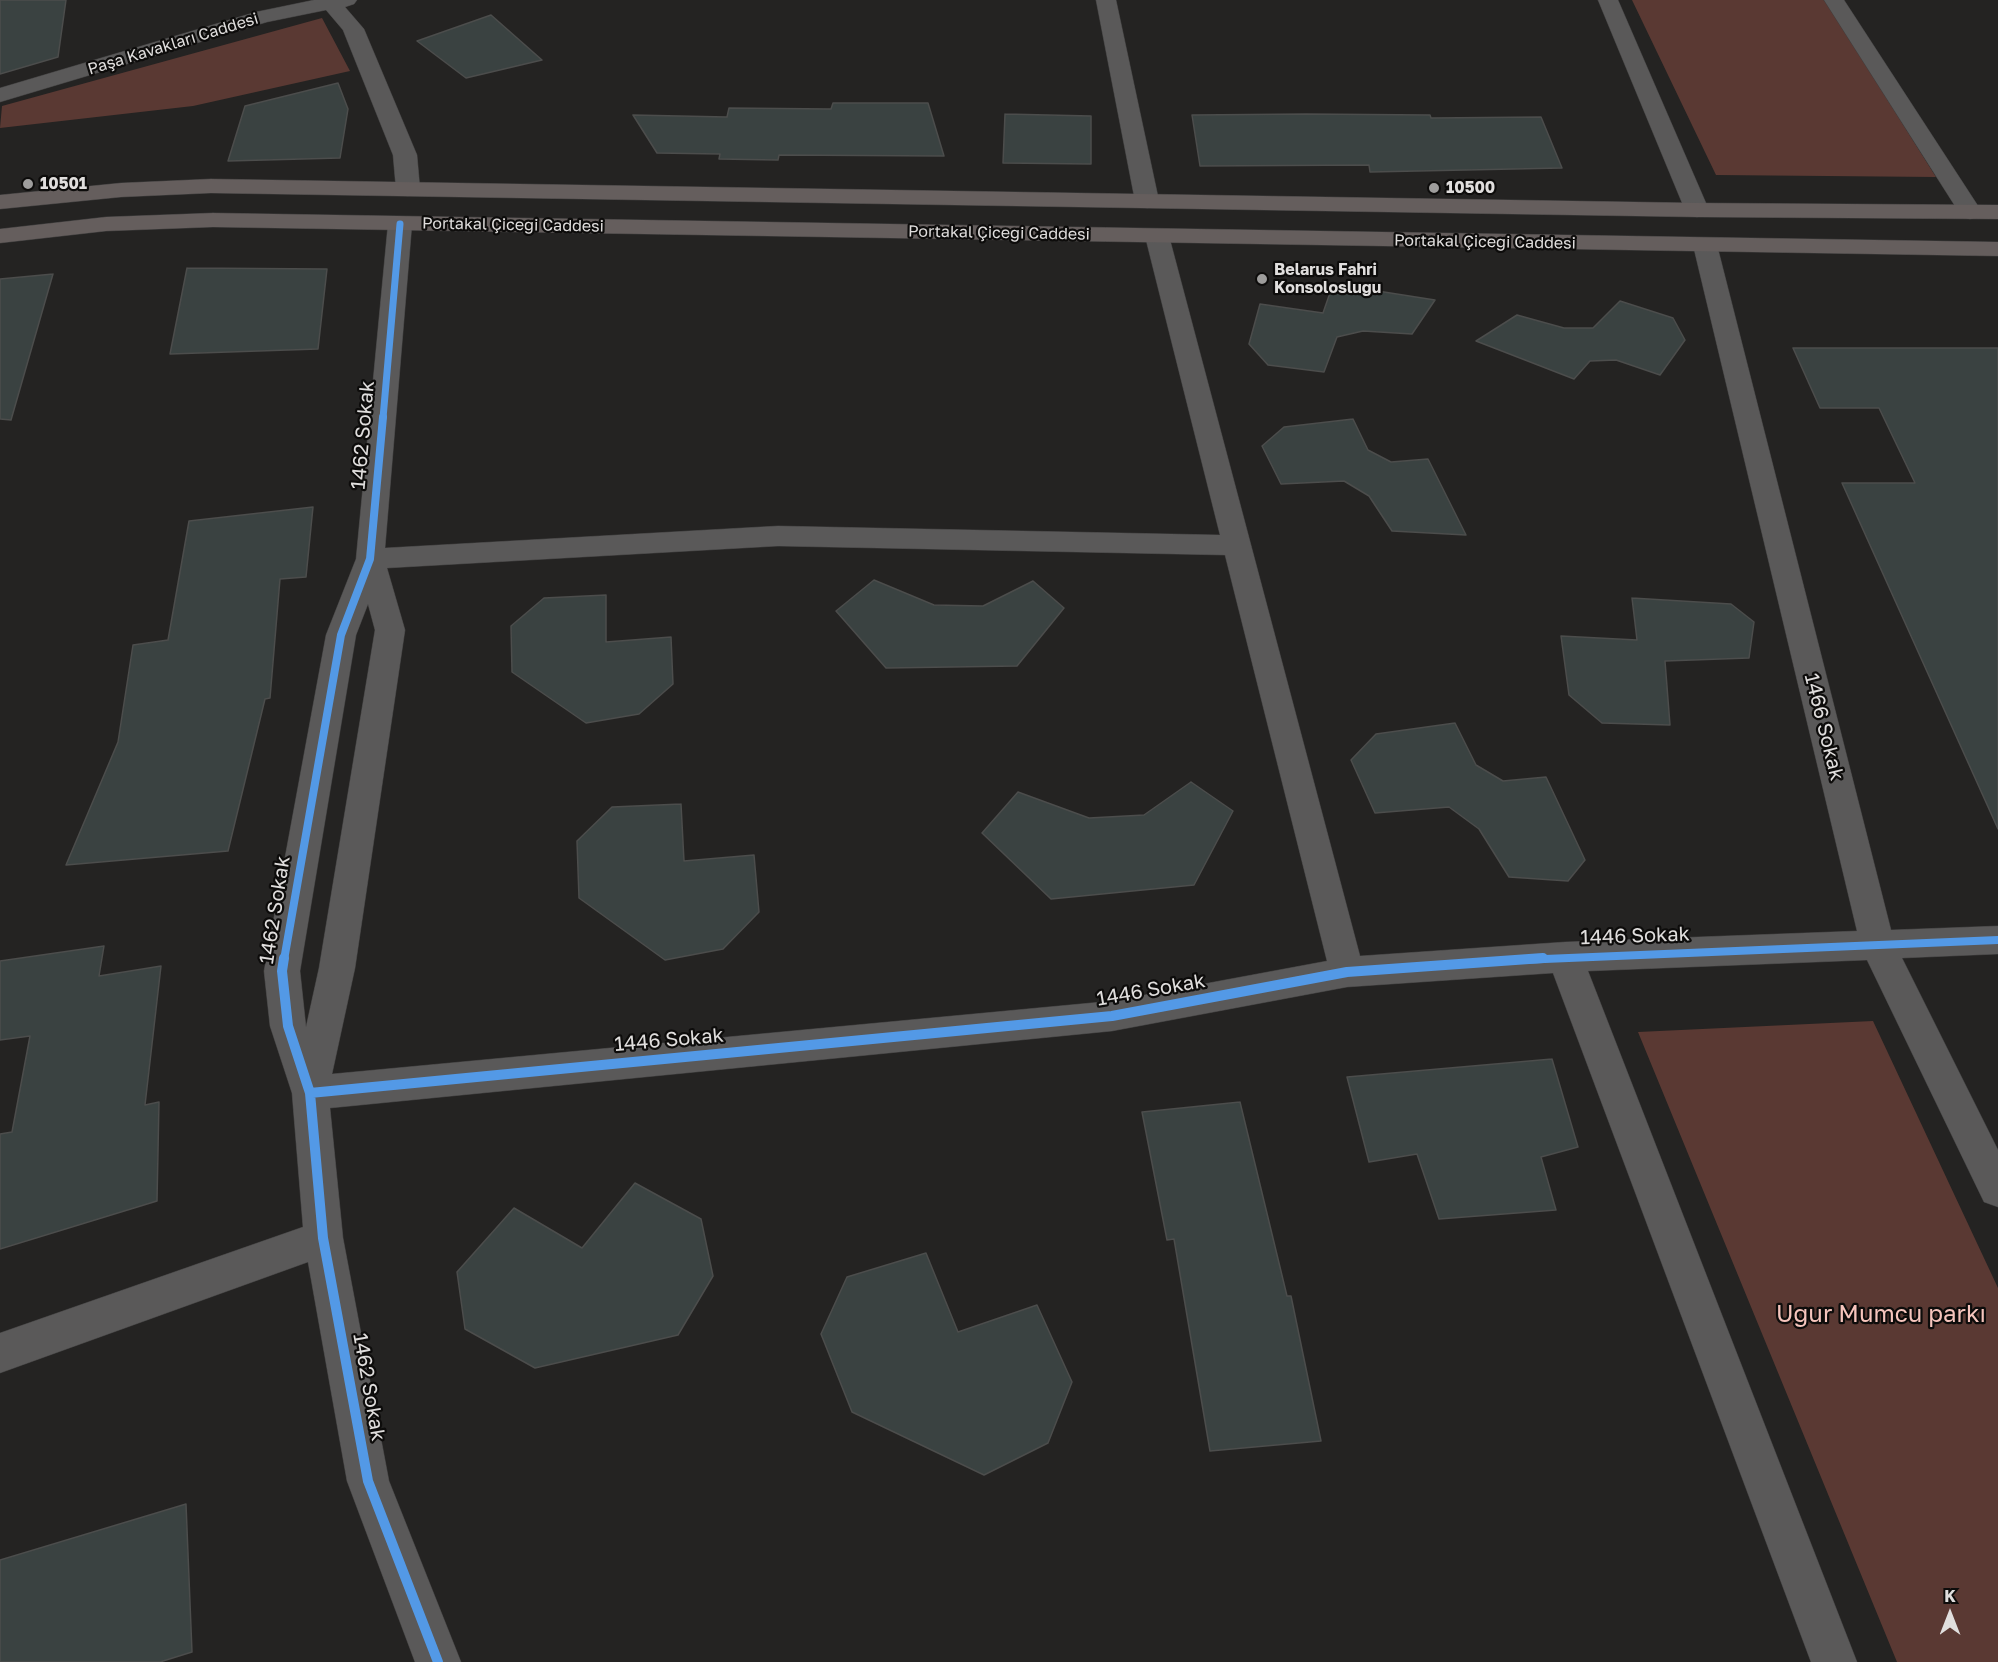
<!DOCTYPE html>
<html>
<head>
<meta charset="utf-8">
<style>
  body { margin:0 }
  #map { position:relative; width:1998px; height:1662px; overflow:hidden; background:#242322; font-family:"Golos Text",sans-serif }
  canvas { display:block }
  .north { position:absolute; left:1920px; top:1584px; width:60px; height:60px; -webkit-text-stroke:4px #0d0c0b; paint-order:stroke; rotate:0deg; font-size:16px; font-weight:700; line-height:24px; text-align:center; color:#e0dedd }
  .north::after { content:''; display:block; margin:auto; width:21px; height:27px; background:#e0dedd; clip-path:polygon(50% 0,100% 100%,50% 72%,0 100%) }
</style>
</head>
<body>
<div id="map">
<canvas width="1998" height="1662"></canvas>
<div class="north">K</div>
</div>
<script>
const c = document.querySelector('canvas').getContext('2d');
c.lineJoin = 'round';
function paint(path, color) {
  c.fillStyle = color;
  c.fill(path, 'evenodd');
}
function toPath(rows) {
  const path = new Path2D();
  for (const r of rows) {
    path.moveTo(r[0], r[1]);
    for (let i = 2; i < r.length; i += 2) path.lineTo(r[i], r[i + 1]);
  }
  return path;
}
function strokePath(path, color, width, dash) {
  c.strokeStyle = color;
  c.lineWidth = width;
  c.lineCap = dash ? 'butt' : 'round';
  c.setLineDash(dash || []);
  c.stroke(path);
}
function label(font, color, halo, rows, align = 'center') {
  c.font = font + ' "Golos Text",sans-serif';
  c.lineWidth = 4.5;
  c.setLineDash([]);
  c.textBaseline = 'middle';
  c.strokeStyle = halo;
  c.fillStyle = color;
  for (const [text, x, y, turn = 0] of rows) {
    c.save();
    c.translate(x, y);
    c.rotate((+turn || 0) * Math.PI / 180);
    c.textAlign = isNaN(turn) ? turn : align;
    if (halo) c.strokeText(text, 0, 0);
    c.fillText(text, 0, 0);
    c.restore();
  }
}
const green = toPath([
  [1632,0,1825,0,1936,177,1716,175],
  [322,18,350,71,193,106,0,128,2,106],
  [1873,1021,1998,1288,1998,1662,1897,1662,1638,1032]
]);
const building = toPath([
  [0,0,66,0,58,57,0,74,0,0],
  [491,15,542,60,466,78,417,41,491,15],
  [338,83,348,109,340,158,228,161,245,106,338,83],
  [833,103,928,103,944,156,779,155,778,160,719,159,720,154,657,153,633,115,727,117,729,108,831,109,833,103],
  [1005,114,1091,116,1091,164,1003,163,1005,114],
  [1306,114,1430,115,1431,118,1541,117,1562,168,1370,172,1369,165,1200,166,1192,115,1306,114],
  [187,268,327,269,318,349,170,354,187,268],
  [53,274,11,420,0,419,0,279,53,274],
  [1333,284,1435,300,1412,334,1363,331,1337,337,1324,372,1268,365,1249,344,1260,304,1323,313,1333,284],
  [1620,301,1673,318,1685,340,1660,375,1616,360,1590,361,1574,379,1476,341,1517,315,1564,328,1593,328,1620,301],
  [1793,348,1998,348,1998,829,1842,483,1915,483,1879,408,1820,408,1793,348],
  [1353,419,1368,450,1391,462,1428,459,1466,535,1392,531,1369,496,1344,481,1281,484,1262,446,1284,427,1353,419],
  [313,507,306,577,280,579,270,698,265,699,228,851,66,865,118,742,133,645,168,640,189,521,313,507],
  [874,580,934,605,983,606,1033,581,1064,608,1017,666,886,668,836,611,874,580],
  [606,595,606,642,671,637,673,684,639,714,586,723,512,672,511,626,544,598,606,595],
  [1632,598,1731,604,1754,622,1749,658,1665,661,1670,725,1602,723,1569,695,1561,636,1637,640,1632,598],
  [1455,723,1476,765,1503,781,1546,777,1585,860,1568,881,1509,877,1479,829,1449,807,1375,813,1351,760,1376,734,1455,723],
  [1191,782,1233,811,1194,885,1051,899,982,833,1018,792,1089,818,1144,815,1191,782],
  [681,804,684,861,754,855,759,912,723,949,665,960,579,898,577,841,612,807,681,804],
  [104,946,99,976,161,966,145,1105,159,1102,157,1201,0,1249,0,1134,12,1132,30,1036,0,1040,0,961,104,946],
  [1552,1059,1578,1147,1541,1157,1556,1210,1439,1219,1417,1154,1369,1162,1347,1077,1552,1059],
  [1240,1102,1287,1296,1291,1296,1321,1441,1210,1451,1174,1239,1167,1240,1142,1112,1240,1102],
  [635,1183,701,1219,713,1276,678,1335,535,1368,465,1329,457,1272,514,1208,582,1248,635,1183],
  [926,1253,958,1332,1037,1305,1072,1382,1048,1443,984,1475,852,1412,821,1334,847,1277,926,1253],
  [186,1504,192,1652,160,1662,0,1662,0,1560,186,1504]
]);
const street = toPath([
  [314,0,357,0,354,4,345,7,364,29,417,155,420,189,416,194,408,196,400,194,396,189,393,155,343,30,326,10,267,22,0,102,0,88,256,12,314,0],
  [1096,0,1116,0,1159,201,1155,206,1147,208,1139,206,1135,201,1096,0],
  [1598,0,1618,0,1709,210,1705,215,1697,217,1689,215,1685,210,1598,0],
  [1824,0,1844,0,1982,212,1978,217,1970,219,1962,217,1824,0],
  [400,217,408,219,412,224,385,548,778,526,1220,535,1145,236,1148,231,1157,229,1166,231,1169,236,1360,956,1565,942,1857,931,1693,245,1696,240,1705,238,1714,240,1717,245,1891,930,1998,926,1998,954,1902,958,1998,1150,1998,1207,1984,1202,1867,960,1588,971,1857,1662,1811,1662,1553,973,1347,987,1112,1031,330,1108,343,1238,389,1481,461,1662,415,1662,347,1481,308,1262,0,1373,0,1333,303,1227,292,1093,270,1026,264,971,326,635,356,559,388,224,392,219,400,217],
  [778,546,1225,555,1327,961,1112,1001,332,1074,355,968,405,630,387,568,778,546],
  [368,604,375,630,319,968,306,1027,300,971,356,635,368,604]
]);
const primary = toPath([
  [211,179,1697,203,1998,205,1998,219,1697,217,211,193,121,197,0,209,0,195,121,183,211,179],
  [213,213,1998,242,1998,256,213,227,106,231,0,243,0,229,106,217,213,213]
]);
const cyclewayFar2 = toPath([
  [383,418,400,224]
]);
const cyclewayFar1 = toPath([
  [284,960,341,635,370,559,383,417],
  [1521,960,1998,940]
]);
const cycleway = toPath([
  [284,958,282,971,288,1026,310,1093,323,1238,368,1481,438,1662],
  [310,1093,1112,1016,1347,972,1543,958]
]);
const markers = [
  [28,184,6,"#9e9d9c"],
  [1434,188,6,"#9e9d9c"],
  [1262,279,6,"#9e9d9c"]
];
const farStreetnames = [
  ["Paşa Kavakları Caddesi",173,44,-17],
  ["Portakal Çiceği Caddesi",513,225,1],
  ["Portakal Çiceği Caddesi",999,233,1],
  ["Portakal Çiceği Caddesi",1485,242,1]
];
const farPoinames = [
  ["10501",40,184],
  ["10500",1446,188],
  ["Belarus Fahri",1274,270],
  ["Konsolosluğu",1274,288]
];
const streetNames = [
  ["1462 Sokak",363,435,-85],
  ["1466 Sokak",1824,727,76],
  ["1462 Sokak",275,910,-81],
  ["1446 Sokak",1635,936,-2],
  ["1446 Sokak",1151,990,-10],
  ["1446 Sokak",669,1040,-5],
  ["1462 Sokak",369,1387,80]
];
const nearParknames = [
  ["Uğur Mumcu parkı",1881,1314]
];
paint(green, '#5a3933');
paint(building, '#3a4241');
strokePath(building, '#4c4d4c', 1.5);
strokePath(street, '#3f3e3e', 1);
strokePath(primary, '#3f3e3e', 1);
paint(street, '#5a5959');
paint(primary, '#655e5d');
strokePath(cyclewayFar2, '#5399e6', 7);
strokePath(cyclewayFar1, '#5399e6', 8);
strokePath(cycleway, '#5399e6', 10);
for (const [x, y, r, color] of markers) {
  const dot = new Path2D();
  dot.arc(x, y, r, 0, 2 * Math.PI);
  c.fillStyle = color;
  c.fill(dot);
  strokePath(dot, '#0d0c0b', 2);
}
label('16px', '#e0dedd', '#0d0c0b', farStreetnames);
label('bold 16px', '#e0dedd', '#0d0c0b', farPoinames, 'left');
label('20px', '#e0dedd', '#0d0c0b', streetNames);
label('24px', '#f6c5bd', '#0d0c0b', nearParknames);
</script>
</body>
</html>
